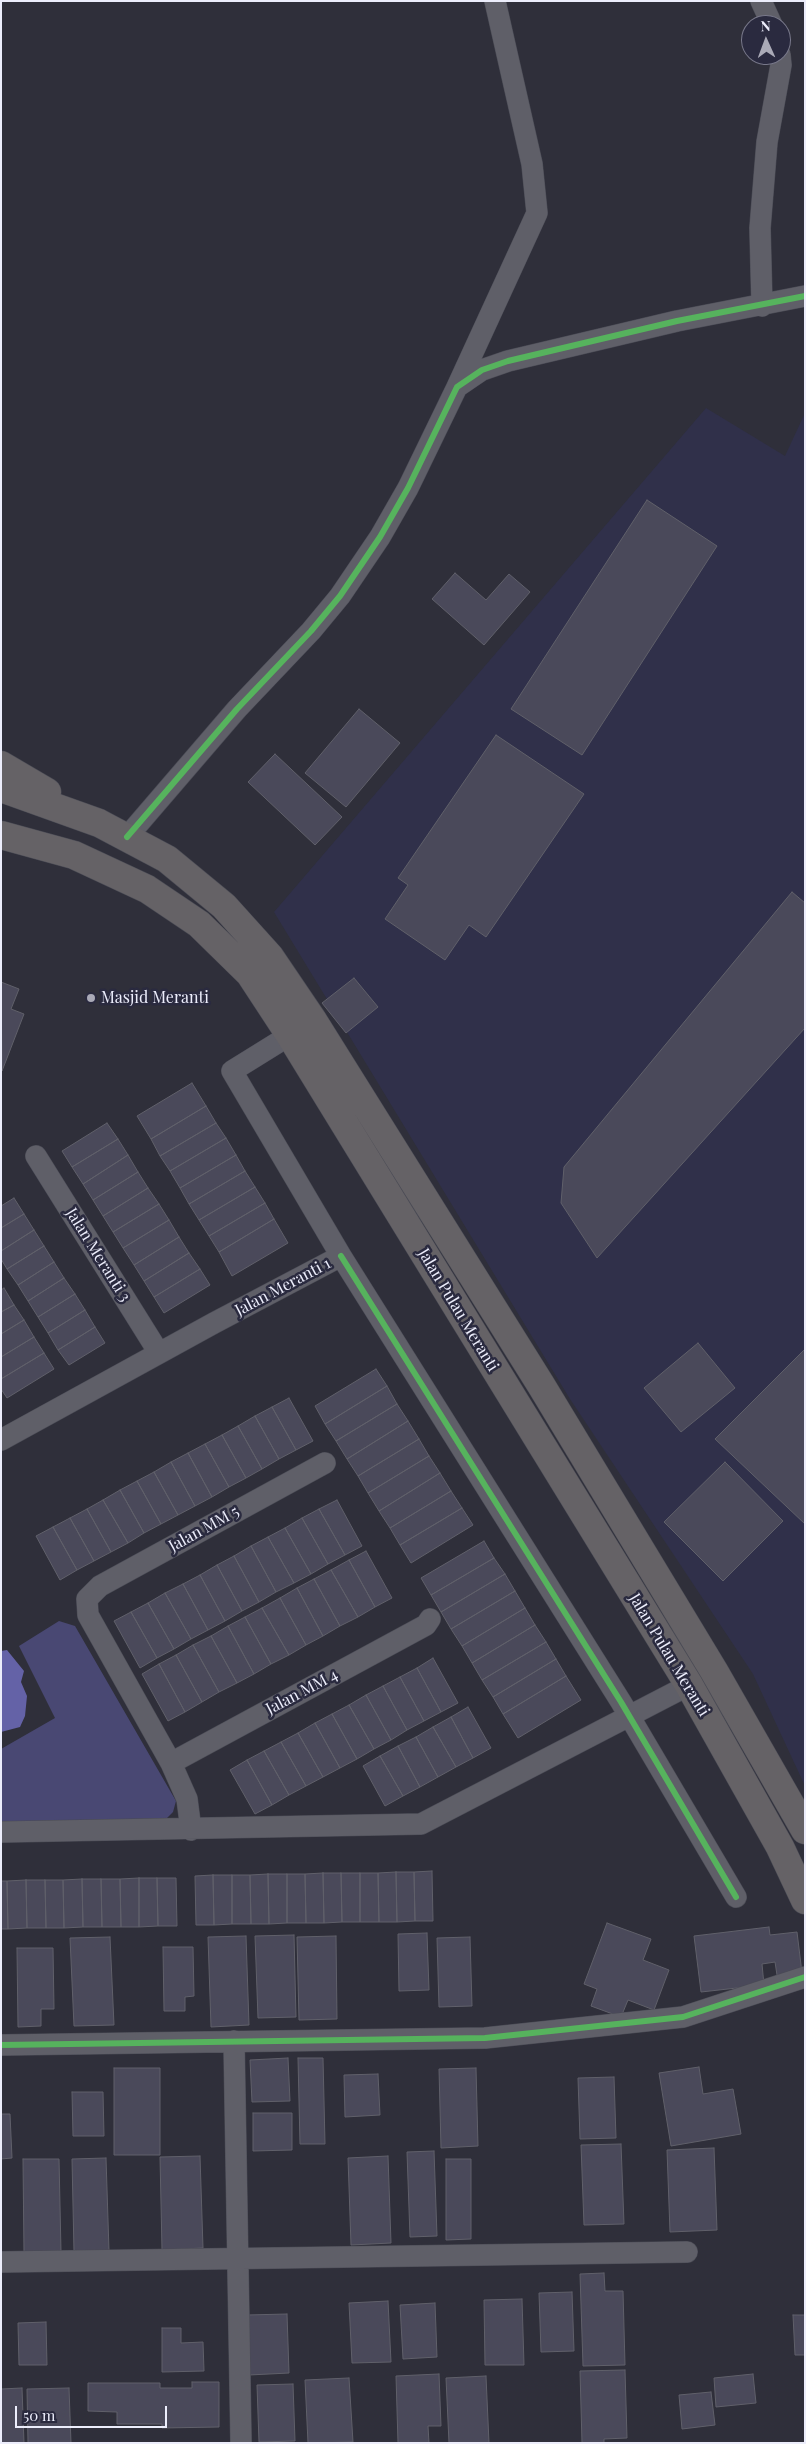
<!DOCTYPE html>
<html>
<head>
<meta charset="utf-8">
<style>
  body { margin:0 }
  #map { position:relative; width:806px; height:2444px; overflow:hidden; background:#2f2f3a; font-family:"Playfair Display",serif }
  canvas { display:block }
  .frame { position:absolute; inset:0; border:2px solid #ecedfb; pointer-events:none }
  .north { position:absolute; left:741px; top:15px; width:50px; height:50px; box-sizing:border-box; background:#2a2a3f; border:1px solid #78788a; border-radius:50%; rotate:358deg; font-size:14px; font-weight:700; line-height:20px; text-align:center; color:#ecedfb }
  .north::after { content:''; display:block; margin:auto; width:18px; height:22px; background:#aaaab7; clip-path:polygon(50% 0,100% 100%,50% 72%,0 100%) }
  .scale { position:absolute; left:15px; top:2406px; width:152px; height:22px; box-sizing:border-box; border:2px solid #ecedfb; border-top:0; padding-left:6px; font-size:15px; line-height:18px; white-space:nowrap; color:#ecedfb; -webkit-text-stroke:4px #2a2a3f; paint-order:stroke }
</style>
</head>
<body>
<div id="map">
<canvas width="806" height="2444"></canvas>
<div class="frame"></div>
<div class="north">N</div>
<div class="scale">50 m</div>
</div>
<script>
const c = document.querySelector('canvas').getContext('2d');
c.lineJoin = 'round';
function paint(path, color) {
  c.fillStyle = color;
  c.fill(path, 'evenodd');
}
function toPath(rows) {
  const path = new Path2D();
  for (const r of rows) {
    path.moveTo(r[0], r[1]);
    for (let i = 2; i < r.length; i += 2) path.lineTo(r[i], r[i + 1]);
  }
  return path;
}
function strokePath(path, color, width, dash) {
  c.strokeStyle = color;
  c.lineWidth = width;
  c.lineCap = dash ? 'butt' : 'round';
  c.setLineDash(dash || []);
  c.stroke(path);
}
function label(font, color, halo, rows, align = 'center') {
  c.font = font + ' "Playfair Display",serif';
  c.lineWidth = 5;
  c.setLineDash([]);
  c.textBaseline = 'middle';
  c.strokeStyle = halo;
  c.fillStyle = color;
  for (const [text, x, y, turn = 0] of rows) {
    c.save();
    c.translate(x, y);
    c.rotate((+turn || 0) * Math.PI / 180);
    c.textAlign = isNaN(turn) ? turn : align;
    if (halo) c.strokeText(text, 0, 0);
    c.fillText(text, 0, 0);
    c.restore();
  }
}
const built = toPath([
  [706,408,785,456,805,413,805,1786,753,1674,570,1399,274,912]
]);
const green = toPath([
  [59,1621,75,1626,176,1801,173,1812,164,1821,1,1822,1,1749,55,1718,19,1646]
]);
const water = toPath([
  [7,1650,24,1671,21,1682,27,1696,25,1716,20,1727,1,1732,1,1651]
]);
const building = toPath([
  [647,500,717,546,582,755,511,709,647,500],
  [455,573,486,600,509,574,530,592,484,645,432,599,455,573],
  [359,709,400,743,346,807,305,773,359,709],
  [496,735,584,794,486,937,469,925,445,960,385,919,408,885,398,878,496,735],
  [275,754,342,817,315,845,248,782,275,754],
  [792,892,805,903,805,1028,597,1258,561,1203,564,1167,792,892],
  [354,978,378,1007,346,1033,322,1003,354,978],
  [1,982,19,989,11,1009,24,1014,2,1071,1,982],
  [192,1083,206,1106,151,1139,137,1116,192,1083],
  [206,1106,216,1123,160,1156,151,1139,206,1106],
  [107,1123,118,1139,72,1167,62,1151,107,1123],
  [216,1123,226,1138,170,1171,160,1156,216,1123],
  [226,1138,236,1155,180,1188,170,1171,226,1138],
  [118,1139,128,1155,83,1184,72,1167,118,1139],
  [128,1155,138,1172,93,1200,83,1184,128,1155],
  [236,1155,245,1171,189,1204,180,1188,236,1155],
  [245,1171,255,1187,199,1220,189,1204,245,1171],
  [138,1172,148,1188,103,1216,93,1200,138,1172],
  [255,1187,265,1203,209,1236,199,1220,255,1187],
  [148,1188,159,1204,113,1232,103,1216,148,1188],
  [14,1198,24,1214,1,1228,1,1206,14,1198],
  [265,1203,274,1219,219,1252,209,1236,265,1203],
  [159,1204,169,1220,123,1248,113,1232,159,1204],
  [24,1214,34,1230,1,1251,1,1228,24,1214],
  [274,1219,288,1243,232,1276,219,1252,274,1219],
  [169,1220,179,1237,134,1265,123,1248,169,1220],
  [34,1230,44,1246,7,1269,1,1259,1,1251,34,1230],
  [179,1237,189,1253,144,1281,134,1265,179,1237],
  [44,1246,54,1262,18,1285,7,1269,44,1246],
  [189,1253,200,1269,154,1297,144,1281,189,1253],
  [54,1262,64,1278,28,1301,18,1285,54,1262],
  [200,1269,210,1285,164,1313,154,1297,200,1269],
  [64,1278,75,1294,38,1317,28,1301,64,1278],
  [4,1288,14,1305,1,1312,1,1290,4,1288],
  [75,1294,85,1310,48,1333,38,1317,75,1294],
  [14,1305,24,1320,1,1334,1,1312,14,1305],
  [85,1310,95,1327,58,1350,48,1333,85,1310],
  [24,1320,34,1337,1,1357,1,1334,24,1320],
  [95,1327,105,1343,69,1365,58,1350,95,1327],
  [34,1337,44,1353,1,1379,1,1357,34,1337],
  [698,1343,735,1388,681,1432,644,1388,698,1343],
  [805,1349,805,1524,715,1439,805,1349],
  [44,1353,54,1369,7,1398,1,1389,1,1379,44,1353],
  [376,1369,387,1386,325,1424,315,1406,376,1369],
  [387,1386,397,1404,336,1441,325,1424,387,1386],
  [289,1398,313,1441,296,1450,272,1407,289,1398],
  [397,1404,408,1421,347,1459,336,1441,397,1404],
  [272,1407,296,1450,279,1459,255,1416,272,1407],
  [255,1416,279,1459,262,1469,238,1426,255,1416],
  [408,1421,419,1439,358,1476,347,1459,408,1421],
  [238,1426,262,1469,246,1478,222,1435,238,1426],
  [222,1435,246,1478,229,1487,205,1444,222,1435],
  [419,1439,429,1456,368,1493,358,1476,419,1439],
  [205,1444,229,1487,212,1497,188,1453,205,1444],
  [188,1453,212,1497,195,1506,171,1462,188,1453],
  [429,1456,440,1473,379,1511,368,1493,429,1456],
  [171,1462,195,1506,178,1515,154,1472,171,1462],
  [725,1462,783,1521,723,1581,664,1522,725,1462],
  [154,1472,178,1515,161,1524,137,1481,154,1472],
  [440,1473,451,1491,390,1528,379,1511,440,1473],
  [137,1481,161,1524,144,1533,120,1490,137,1481],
  [120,1490,144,1533,128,1543,103,1500,120,1490],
  [451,1491,462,1508,400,1545,390,1528,451,1491],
  [103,1500,128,1543,111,1552,87,1509,103,1500],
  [337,1500,362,1546,345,1555,319,1509,337,1500],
  [462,1508,473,1525,411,1563,400,1545,462,1508],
  [87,1509,111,1552,94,1561,70,1518,87,1509],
  [319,1509,345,1555,328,1564,302,1518,319,1509],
  [70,1518,94,1561,77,1570,53,1527,70,1518],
  [302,1518,328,1564,311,1574,285,1528,302,1518],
  [53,1527,77,1570,60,1580,36,1536,53,1527],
  [285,1528,311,1574,294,1583,268,1537,285,1528],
  [268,1537,294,1583,276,1592,251,1546,268,1537],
  [484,1541,494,1558,431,1595,421,1578,484,1541],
  [251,1546,276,1592,259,1602,234,1556,251,1546],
  [366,1551,392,1598,375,1607,349,1560,366,1551],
  [234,1556,259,1602,242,1611,217,1565,234,1556],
  [494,1558,505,1574,441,1612,431,1595,494,1558],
  [349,1560,375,1607,358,1617,331,1570,349,1560],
  [217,1565,242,1611,225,1621,200,1575,217,1565],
  [331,1570,358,1617,340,1626,314,1579,331,1570],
  [505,1574,515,1591,451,1629,441,1612,505,1574],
  [200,1575,225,1621,208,1630,183,1584,200,1575],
  [314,1579,340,1626,323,1636,297,1588,314,1579],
  [183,1584,208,1630,191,1639,165,1593,183,1584],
  [297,1588,323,1636,306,1645,280,1598,297,1588],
  [515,1591,525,1608,462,1646,451,1629,515,1591],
  [165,1593,191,1639,174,1649,148,1603,165,1593],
  [280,1598,306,1645,289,1655,262,1608,280,1598],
  [148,1603,174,1649,157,1658,131,1612,148,1603],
  [262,1608,289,1655,271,1664,245,1617,262,1608],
  [525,1608,535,1625,472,1663,462,1646,525,1608],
  [131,1612,157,1658,140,1668,114,1621,131,1612],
  [245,1617,271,1664,254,1674,228,1626,245,1617],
  [535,1625,546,1642,482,1680,472,1663,535,1625],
  [228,1626,254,1674,237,1683,211,1636,228,1626],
  [211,1636,237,1683,219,1692,193,1645,211,1636],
  [546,1642,556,1659,493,1697,482,1680,546,1642],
  [193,1645,219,1692,202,1702,176,1655,193,1645],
  [176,1655,202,1702,185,1712,159,1664,176,1655],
  [433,1658,458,1703,441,1712,417,1668,433,1658],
  [556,1659,566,1676,503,1714,493,1697,556,1659],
  [159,1664,185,1712,168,1721,142,1674,159,1664],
  [417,1668,441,1712,424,1721,400,1677,417,1668],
  [566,1676,581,1700,518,1738,503,1714,566,1676],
  [400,1677,424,1721,407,1730,383,1686,400,1677],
  [383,1686,407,1730,391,1740,366,1695,383,1686],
  [366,1695,391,1740,374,1749,349,1705,366,1695],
  [349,1705,374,1749,357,1759,332,1714,349,1705],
  [468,1707,491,1748,473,1758,451,1717,468,1707],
  [332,1714,357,1759,340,1768,315,1723,332,1714],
  [451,1717,473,1758,456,1767,433,1727,451,1717],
  [315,1723,340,1768,323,1777,298,1733,315,1723],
  [433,1727,456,1767,438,1777,416,1737,433,1727],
  [298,1733,323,1777,306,1786,281,1742,298,1733],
  [416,1737,438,1777,420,1787,398,1746,416,1737],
  [281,1742,306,1786,289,1795,264,1751,281,1742],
  [398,1746,420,1787,403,1796,380,1756,398,1746],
  [264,1751,289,1795,272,1805,247,1760,264,1751],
  [380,1756,403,1796,385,1806,363,1766,380,1756],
  [247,1760,272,1805,255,1814,230,1770,247,1760],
  [432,1871,433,1921,415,1921,414,1872,432,1871],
  [396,1872,414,1872,415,1921,397,1922,396,1872],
  [396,1872,397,1922,379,1922,378,1873,396,1872],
  [323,1873,341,1873,342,1922,324,1923,323,1873],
  [323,1873,324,1923,306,1923,305,1874,323,1873],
  [341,1873,360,1873,360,1922,342,1922,341,1873],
  [360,1873,378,1873,379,1922,360,1922,360,1873],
  [268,1874,287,1874,287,1923,269,1924,268,1874],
  [268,1874,269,1924,251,1924,250,1875,268,1874],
  [287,1874,305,1874,306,1923,287,1923,287,1874],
  [213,1875,214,1925,196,1925,195,1876,213,1875],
  [213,1875,232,1875,232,1924,214,1925,213,1875],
  [232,1875,250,1875,251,1924,232,1924,232,1875],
  [139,1878,157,1878,158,1926,139,1927,139,1878],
  [139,1878,139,1927,121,1927,120,1879,139,1878],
  [157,1878,176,1878,177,1926,158,1926,157,1878],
  [82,1879,101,1879,102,1927,83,1927,82,1879],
  [82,1879,83,1927,64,1928,63,1880,82,1879],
  [101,1879,120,1879,121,1927,102,1927,101,1879],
  [26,1880,45,1880,46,1928,27,1928,26,1880],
  [26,1880,27,1928,8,1929,7,1881,26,1880],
  [45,1880,63,1880,64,1928,46,1928,45,1880],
  [1,1881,7,1881,8,1929,1,1929,1,1881],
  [607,1923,651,1939,643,1960,669,1970,654,2010,628,2000,621,2017,591,2006,597,1989,584,1984,607,1923],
  [769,1927,770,1935,797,1932,802,1973,777,1975,775,1962,762,1964,764,1985,701,1992,694,1936,769,1927],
  [427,1933,429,1990,399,1991,398,1934,427,1933],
  [294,1935,296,2017,258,2018,255,1936,294,1935],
  [246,1936,249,2025,211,2027,208,1937,246,1936],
  [336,1936,337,2019,299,2020,297,1937,336,1936],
  [110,1937,114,2025,74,2026,70,1938,110,1937],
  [470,1937,472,2006,439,2007,437,1938,470,1937],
  [163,1947,193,1947,194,1996,185,1997,185,2011,164,2011,163,1947],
  [17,1948,53,1948,54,2009,41,2009,41,2026,18,2027,17,1948],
  [288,2058,290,2101,252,2102,250,2060,288,2058],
  [298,2058,323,2058,325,2144,300,2144,298,2058],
  [699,2067,703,2094,733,2089,741,2134,671,2146,659,2073,699,2067],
  [114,2068,160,2068,160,2155,114,2155,114,2068],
  [476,2068,478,2146,441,2148,439,2069,476,2068],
  [378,2074,380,2115,345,2117,344,2075,378,2074],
  [614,2077,616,2138,580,2139,578,2078,614,2077],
  [72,2092,103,2092,104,2136,73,2136,72,2092],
  [253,2113,292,2113,292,2150,253,2151,253,2113],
  [1,2114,10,2114,12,2158,1,2159,1,2114],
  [621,2144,624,2224,584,2225,581,2145,621,2144],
  [714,2148,717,2230,670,2232,667,2150,714,2148],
  [434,2151,437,2236,410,2237,407,2152,434,2151],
  [200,2156,203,2248,162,2250,160,2157,200,2156],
  [388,2156,391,2243,351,2245,348,2158,388,2156],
  [106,2158,109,2251,74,2252,72,2159,106,2158],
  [23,2159,59,2159,61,2252,24,2253,23,2159],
  [446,2159,471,2159,471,2239,446,2240,446,2159],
  [604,2273,605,2291,623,2291,625,2365,583,2366,580,2274,604,2273],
  [572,2292,574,2351,541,2352,539,2293,572,2292],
  [522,2299,524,2365,485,2365,484,2300,522,2299],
  [388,2301,391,2362,352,2363,349,2303,388,2301],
  [435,2303,437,2357,403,2359,400,2305,435,2303],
  [287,2314,289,2373,249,2375,247,2315,287,2314],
  [793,2315,805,2315,805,2355,795,2355,793,2315],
  [46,2322,47,2365,19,2365,18,2323,46,2322],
  [162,2328,181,2328,181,2343,203,2342,204,2371,162,2372,162,2328],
  [625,2370,627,2438,604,2439,604,2443,582,2443,580,2371,625,2370],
  [439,2374,441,2426,428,2426,429,2443,398,2443,396,2376,439,2374],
  [753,2374,756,2403,716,2407,714,2378,753,2374],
  [486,2376,489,2443,449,2443,446,2378,486,2376],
  [349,2378,353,2442,308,2443,305,2380,349,2378],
  [192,2382,219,2382,219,2427,162,2428,162,2424,117,2424,117,2412,88,2411,88,2383,160,2383,160,2388,192,2388,192,2382],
  [293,2384,295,2441,259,2442,257,2385,293,2384],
  [22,2388,24,2443,1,2443,1,2389,22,2388],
  [69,2388,71,2443,28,2443,27,2389,69,2388],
  [711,2392,715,2425,682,2429,679,2395,711,2392]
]);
const minor = toPath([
  [761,1,772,25],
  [762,306,760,228,767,142,781,65,780,55],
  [457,387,537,213,532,164,495,1],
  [127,837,237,709,311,631,340,596,380,537,408,488,457,387,482,370,508,361,677,321,805,296],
  [36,1156,159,1353],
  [341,1256,621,1702,736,1897],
  [1,1440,214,1323,341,1256,232,1071,290,1035],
  [171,1763,426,1625,430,1619],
  [191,1830,187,1799,171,1763,88,1615,87,1599,100,1586,325,1463],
  [1,1832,421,1824,689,1685],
  [234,2041,241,2443],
  [1,2045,485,2038,683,2017,805,1977],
  [1,2262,687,2252]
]);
const primary = toPath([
  [1,765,47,792],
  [1,788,99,823,167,859,224,906,270,957,312,1019,541,1385,714,1671,805,1830],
  [1,835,74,855,147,889,199,924,250,974,290,1035,689,1685,780,1847,805,1900]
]);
const cycleway = toPath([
  [127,837,237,709,311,631,340,596,380,537,408,488,457,387,482,370,508,361,677,321,805,296],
  [341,1256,621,1702,736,1897],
  [1,2045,485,2038,683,2017,805,1977]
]);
const markers = [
  [91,998,5,"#aaaab7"]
];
const poiNames = [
  ["Masjid Meranti",101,998]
];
const streetNames = [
  ["Jalan Meranti 3",98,1255,58],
  ["Jalan Meranti 1",283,1287,-28],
  ["Jalan Pulau Meranti",458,1310,59],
  ["Jalan MM 5",204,1529,-29],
  ["Jalan Pulau Meranti",669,1655,59],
  ["Jalan MM 4",302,1692,-28]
];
paint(built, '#30304a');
paint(green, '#494873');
paint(water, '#6462a7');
paint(building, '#4a495a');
strokePath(building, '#60606a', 1);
strokePath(minor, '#4a4b55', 22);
strokePath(primary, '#4a4b55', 29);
strokePath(minor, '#5f5f68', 21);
strokePath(primary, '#656266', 28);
strokePath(cycleway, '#56b35d', 6);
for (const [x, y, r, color] of markers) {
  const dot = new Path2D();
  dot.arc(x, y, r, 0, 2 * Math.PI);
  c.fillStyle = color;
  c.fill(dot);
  strokePath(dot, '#2a2a3f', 2);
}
label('16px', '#ecedfb', '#2a2a3f', poiNames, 'left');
label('16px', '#ecedfb', '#2a2a3f', streetNames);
</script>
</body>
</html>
